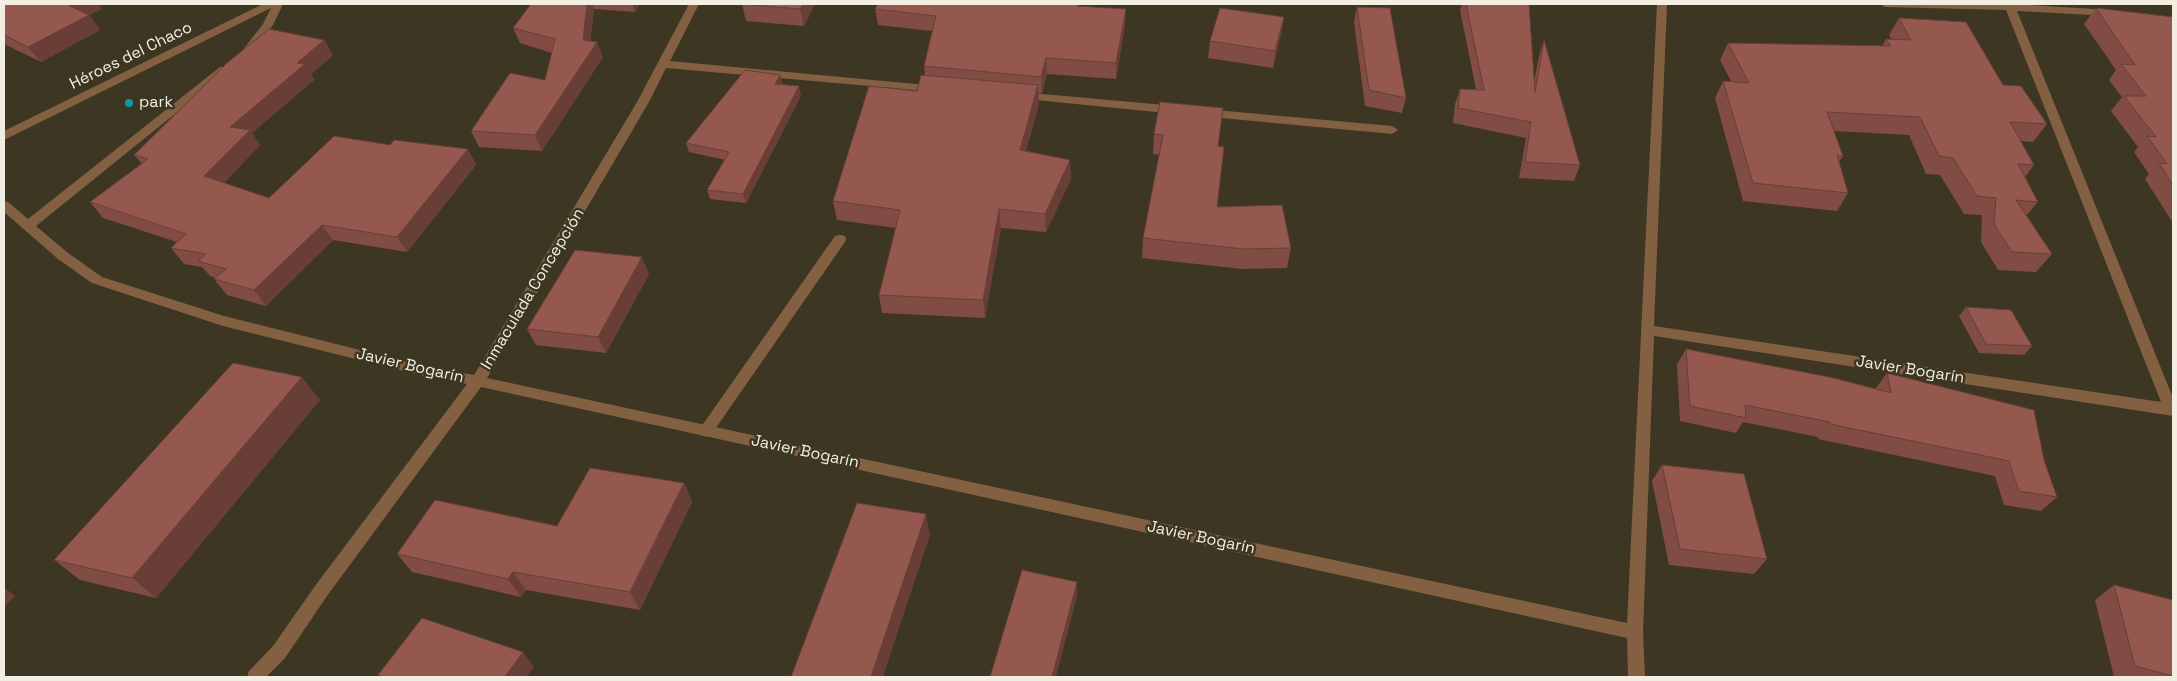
<!DOCTYPE html>
<html>
<head>
<meta charset="utf-8">
<style>
  body { margin:0 }
  #map { position:relative; width:2177px; height:681px; overflow:hidden; background:#3d3622; font-family:"Space Grotesk",sans-serif }
  canvas { display:block }
  .frame { position:absolute; inset:0; border:5px solid #f2eee2; pointer-events:none }
</style>
</head>
<body>
<div id="map">
<canvas width="2177" height="681"></canvas>
<div class="frame"></div>
</div>
<script>
const c = document.querySelector('canvas').getContext('2d');
c.lineJoin = 'round';
function toPath(rows) {
  const path = new Path2D();
  for (const r of rows) {
    path.moveTo(r[0], r[1]);
    for (let i = 2; i < r.length; i += 2) path.lineTo(r[i], r[i + 1]);
  }
  return path;
}
function paint(path, color) {
  c.fillStyle = color;
  c.fill(path, 'evenodd');
}
function strokePath(path, color, width, dash) {
  c.strokeStyle = color;
  c.lineWidth = width;
  c.lineCap = dash ? 'butt' : 'round';
  c.setLineDash(dash || []);
  c.stroke(path);
}
function label(font, color, halo, rows, align = 'center') {
  c.font = font + ' "Space Grotesk",sans-serif';
  c.lineWidth = 5;
  c.setLineDash([]);
  c.textBaseline = 'middle';
  c.strokeStyle = halo;
  c.fillStyle = color;
  for (const [text, x, y, turn = 0] of rows) {
    c.save();
    c.translate(x, y);
    c.rotate((+turn || 0) * Math.PI / 180);
    c.textAlign = isNaN(turn) ? turn : align;
    if (halo) c.strokeText(text, 0, 0);
    c.fillText(text, 0, 0);
    c.restore();
  }
}
const service = toPath([
  [840,235,845,236,846,239,845,242,711,435,706,437,701,435,699,431,701,427,835,236,840,235]
]);
const minor = toPath([
  [263,4,283,4,273,25,251,53,243,53,242,51,263,24,271,8,4,140,4,131,263,4],
  [689,4,699,4,670,61,937,86,943,89,937,92,666,68,649,102,487,378,1627,623,1657,4,1667,4,1654,326,2161,402,2006,10,1885,7,1880,4,2014,4,2110,10,2115,13,2110,16,2017,11,2173,398,2173,416,1654,336,1643,632,1645,677,1628,677,1627,638,481,387,327,596,285,658,266,677,247,677,249,671,273,646,315,586,467,384,420,375,223,326,92,283,58,259,4,212,4,201,8,202,28,219,220,67,228,67,230,69,228,71,36,226,68,253,102,277,224,316,420,365,474,375,637,102,689,4],
  [1020,92,1176,106,1182,110,1176,114,1016,98,1014,96,1016,94,1020,92],
  [1204,109,1392,126,1398,130,1392,134,1200,116,1198,113,1200,110,1204,109]
]);
const wall = toPath([
  [4,4,102,9,89,15,100,30,41,62,4,44],
  [531,4,640,4,635,12,594,9,590,41,603,57,542,151,479,147,471,131,545,80,552,53,520,43,513,28],
  [742,4,815,4,804,26,746,21],
  [878,4,1079,4,1079,6,1125,25,1116,79,1047,74,1042,93,1038,93,1039,104,1026,151,1070,160,1071,179,1046,232,1001,228,985,318,882,313,879,295,896,228,837,220,833,201,917,91,925,75,924,66,932,31,878,25,875,9],
  [1462,4,1529,4,1534,82,1539,56,1544,40,1580,165,1574,181,1519,178,1526,138,1453,123,1455,104,1460,89,1476,89,1460,10],
  [1357,7,1406,98,1402,113,1365,106,1354,22],
  [2096,8,2173,17,2173,223,2145,179,2149,174,2134,152,2138,147,2111,111,2122,97,2109,80,2116,70,2084,24],
  [1284,17,1281,34,1273,68,1208,58,1210,41],
  [1899,18,2003,85,2047,124,2033,142,2021,141,2034,165,2025,177,2038,202,2026,216,2052,254,2036,272,1998,270,1981,242,1982,215,1964,214,1940,175,1926,174,1909,135,1834,131,1843,156,1839,162,1848,193,1837,211,1743,201,1715,98,1723,81,1731,81,1720,60,1728,43,1882,46,1886,39,1891,39,1889,35],
  [324,40,333,55,311,74,314,80,252,133,260,145,224,183,269,198,390,145,468,149,476,165,407,252,333,240,266,306,227,295,214,279,216,278,210,276,202,267,184,264,171,248,177,242,103,218,90,202,142,164,134,155],
  [782,84,801,96,746,203,710,199,707,190,725,160,689,152,686,143],
  [1160,102,1218,147,1222,167,1217,207,1291,248,1287,268,1242,269,1142,258,1143,238,1159,155,1153,154,1154,134],
  [649,274,606,353,536,345,527,329],
  [1966,307,2032,346,2024,355,1979,353,1959,316],
  [1686,349,1875,389,1887,373,2044,460,2057,497,2041,511,2004,505,1995,476,1818,439,1818,437,1743,422,1736,433,1680,421,1677,364],
  [320,400,156,598,80,580,54,560],
  [1662,465,1767,559,1754,574,1669,565,1652,481],
  [684,483,692,502,640,610,526,590,521,597,412,572,397,554,557,526],
  [2114,585,2173,600,2173,677,2114,677,2095,600]
]);
const shadedWall = toPath([
  [71,4,99,4,102,9,89,15,100,30,41,62,28,47,68,5],
  [587,4,592,4,594,9,589,54,597,42,603,57,542,151,535,135],
  [632,4,640,4,635,12],
  [803,4,815,4,804,26,800,9],
  [1126,9,1125,25,1116,79,1116,63],
  [1284,17,1281,34,1273,68,1275,51],
  [324,40,333,55,311,74,314,80,252,133,260,145,215,192,204,176,230,127,297,63],
  [1046,58,1047,74,1042,93,1041,77],
  [780,75,783,85,775,84],
  [1038,85,1039,104,1021,169,1020,150],
  [799,86,801,96,746,203,743,194],
  [468,149,476,165,407,252,397,237],
  [1070,160,1071,179,1046,232,1045,214],
  [999,209,1001,228,985,318,983,300],
  [322,225,333,240,266,306,254,290],
  [642,257,649,274,606,353,598,337],
  [302,377,320,400,156,598,132,578],
  [684,483,692,502,640,610,630,592],
  [926,514,930,535,883,677,871,677],
  [513,572,526,590,521,597,508,579],
  [1077,582,1077,597,1056,677,1052,677],
  [4,587,15,596,4,608],
  [523,652,534,667,527,677,505,677]
]);
const building = toPath([
  [4,4,71,4,68,5,89,15,28,47,4,35,4,4],
  [531,4,587,4,583,40,597,42,535,135,471,131,510,73,545,80,555,39,513,28,531,4],
  [742,4,803,4,800,9,742,4],
  [878,4,1077,4,1077,6,1126,9,1116,63,1046,58,1041,77,924,66,936,16,875,9,878,4],
  [1466,4,1529,4,1535,92,1544,40,1580,165,1525,162,1531,122,1458,108,1460,89,1484,90,1466,4],
  [1357,7,1390,8,1406,98,1369,90,1357,7],
  [1220,8,1284,17,1275,51,1210,41,1220,8],
  [2096,8,2173,17,2173,185,2159,163,2167,164,2147,136,2156,137,2124,96,2146,96,2121,64,2135,65,2096,8],
  [1899,18,1966,22,2003,85,2021,86,2047,124,2010,122,2034,165,2018,164,2038,202,2016,200,2052,254,2012,252,1994,224,1996,198,1977,196,1953,158,1939,156,1920,117,1827,112,1843,156,1837,155,1848,193,1753,183,1723,81,1749,83,1728,43,1891,46,1886,39,1911,40,1899,18],
  [269,29,324,40,297,63,305,64,230,127,250,130,204,176,269,198,334,136,390,145,394,140,468,149,397,237,322,225,254,290,214,279,226,269,198,261,206,254,171,248,186,234,90,202,148,159,134,155,227,63,269,29],
  [745,70,780,75,775,84,799,86,743,194,707,190,729,152,686,143,745,70],
  [921,75,1038,85,1020,150,1070,160,1045,214,999,209,983,300,879,295,900,210,833,201,869,86,917,91,921,75],
  [1160,102,1223,108,1218,146,1224,147,1217,207,1282,205,1291,248,1244,249,1143,238,1163,135,1154,134,1160,102],
  [575,250,642,257,598,337,527,329,575,250],
  [1966,307,2011,310,2032,346,1986,344,1966,307],
  [1686,349,1834,378,1891,393,1887,373,2034,410,2044,460,2057,497,2019,491,2009,461,1830,424,1830,422,1745,405,1746,418,1690,406,1686,349],
  [233,363,302,377,132,578,54,560,233,363],
  [1662,465,1744,474,1767,559,1680,549,1662,465],
  [590,468,684,483,630,592,513,572,508,579,397,554,435,500,557,526,590,468],
  [857,503,926,514,871,677,791,677,857,503],
  [1022,570,1077,582,1052,677,990,677,1022,570],
  [2114,585,2173,600,2173,676,2135,666,2114,585],
  [422,618,523,652,505,677,384,677,378,675,422,618]
]);
const markers = [
  [129,103,5,"#0f9aa8"]
];
const streetNames = [
  ["Héroes del Chaco",131,56,-26],
  ["Inmaculada Concepción",533,289,-59],
  ["Javier Bogarín",410,366,13],
  ["Javier Bogarín",1910,370,9],
  ["Javier Bogarín",805,452,12],
  ["Javier Bogarín",1201,538,12]
];
const poiNames = [
  ["park",139,103]
];
paint(service, '#846042');
paint(minor, '#846042');
paint(wall, '#804c44');
paint(shadedWall, '#683e37');
paint(building, '#95584f');
strokePath(building, '#683e37', 1);
for (const [x, y, r, color] of markers) {
  const dot = new Path2D();
  dot.arc(x, y, r, 0, 2 * Math.PI);
  c.fillStyle = color;
  c.fill(dot);
  strokePath(dot, '#3d3622', 2);
}
label('16px', '#f2eee2', '#3d3622', streetNames);
label('16px', '#f2eee2', '#3d3622', poiNames, 'left');
</script>
</body>
</html>
